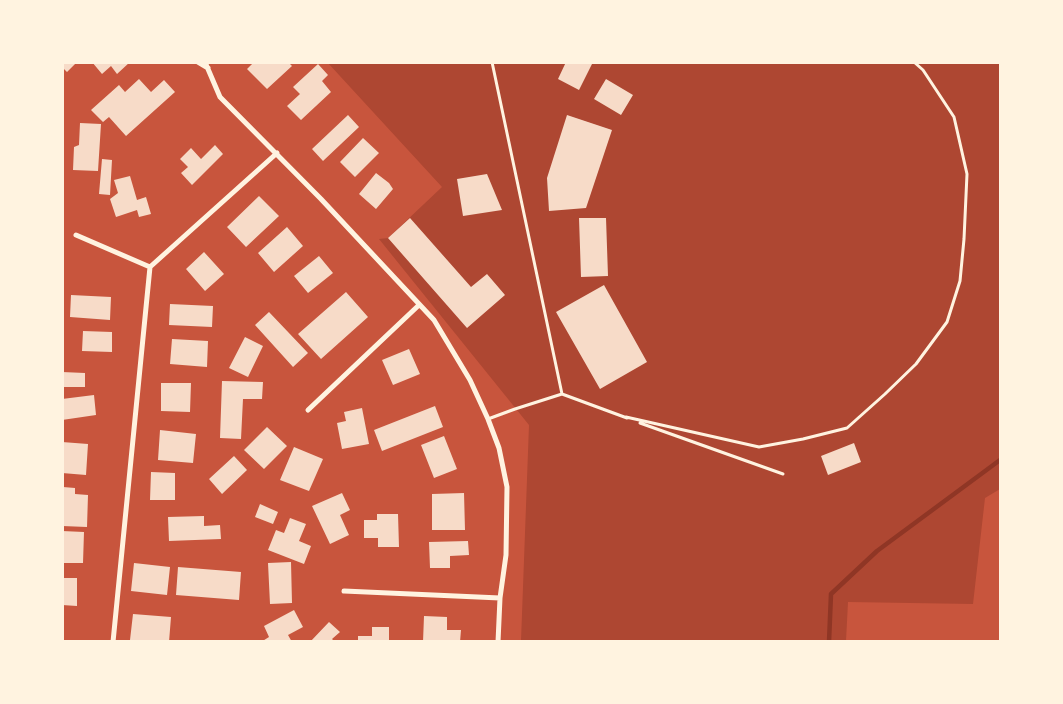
<!DOCTYPE html>
<html>
<head>
<meta charset="utf-8">
<style>
  body { margin:0 }
  #map { position:relative; width:1063px; height:704px; overflow:hidden; background:#c8553d; font-family:Roboto,sans-serif }
  canvas { display:block }
  .frame { position:absolute; inset:0; border:64px solid #fff3e0; pointer-events:none }
</style>
</head>
<body>
<div id="map">
<canvas width="1063" height="704"></canvas>
<div class="frame"></div>
</div>
<script>
const c = document.querySelector('canvas').getContext('2d');
c.lineJoin = 'round';
function paint(path, color) {
  c.fillStyle = color;
  c.fill(path, 'evenodd');
}
function toPath(rows) {
  const path = new Path2D();
  for (const r of rows) {
    path.moveTo(r[0], r[1]);
    for (let i = 2; i < r.length; i += 2) path.lineTo(r[i], r[i + 1]);
  }
  return path;
}
function strokePath(path, color, width, dash) {
  c.strokeStyle = color;
  c.lineWidth = width;
  c.lineCap = dash ? 'butt' : 'round';
  c.setLineDash(dash || []);
  c.stroke(path);
}
const green = toPath([
  [328,63,1000,63,1000,489,985,498,973,604,848,602,846,641,521,641,529,425,379,239,388,238,442,187]
]);
const stream = toPath([
  [829,642,831,594,877,551,1000,460]
]);
const building = toPath([
  [62,62,77,62,67,72,62,67],
  [92,62,130,62,117,74,111,66,102,74],
  [254,62,288,62,292,66,267,89,247,69],
  [566,62,593,62,579,90,558,79],
  [318,64,328,75,322,81,331,92,301,120,287,106,300,94,293,87],
  [139,79,151,92,164,80,175,92,126,136,109,117,103,122,91,110,119,85,125,92],
  [606,79,633,95,621,115,594,99],
  [348,115,359,127,323,161,312,149],
  [567,115,612,130,586,208,549,211,547,178],
  [80,123,101,124,98,171,73,170,74,147,79,145],
  [363,138,379,153,355,177,340,162],
  [215,145,223,154,192,185,181,173,188,167,180,159,191,148,201,159],
  [102,159,112,160,110,195,99,194],
  [376,173,389,183,393,189,376,209,359,194],
  [487,174,502,210,463,216,457,179],
  [130,176,137,200,146,197,151,214,139,217,137,210,116,217,110,199,118,193,114,180],
  [259,196,279,216,246,247,227,227],
  [410,218,471,287,487,274,505,295,467,328,388,238],
  [579,218,606,218,608,276,581,277],
  [287,227,303,246,274,272,258,253],
  [204,252,224,274,205,291,186,269],
  [319,256,333,273,308,293,294,276],
  [604,285,647,362,600,389,556,312],
  [346,292,368,317,321,359,298,334],
  [71,295,111,297,110,320,70,317],
  [170,304,213,306,212,327,169,325],
  [269,312,308,353,293,367,255,325],
  [83,331,112,332,112,352,82,351],
  [245,337,263,346,248,377,229,368],
  [172,339,208,341,207,367,170,364],
  [409,349,420,374,393,385,382,360],
  [62,372,85,373,85,387,62,387],
  [222,381,263,382,262,399,243,399,241,439,220,438],
  [161,383,191,383,190,412,161,411],
  [94,395,96,415,62,420,62,399],
  [435,406,443,427,382,451,374,430],
  [362,408,369,444,342,449,337,423,346,421,344,412],
  [267,427,287,446,264,469,244,450],
  [160,430,196,434,193,463,158,460],
  [444,436,457,469,434,478,421,445],
  [62,442,88,444,86,475,62,473],
  [854,443,861,462,828,475,821,456],
  [294,447,323,459,309,491,280,480],
  [234,456,247,470,222,494,209,479],
  [151,472,175,473,175,500,150,500],
  [63,487,75,488,75,494,88,495,87,527,62,526],
  [342,493,350,510,340,515,349,535,330,544,312,506],
  [464,493,465,530,432,530,432,494],
  [260,504,278,512,273,524,255,517],
  [377,514,398,514,399,547,378,547,378,538,364,538,364,520,377,520],
  [204,516,204,526,220,525,221,539,169,541,168,517],
  [290,518,306,524,299,541,311,546,304,564,268,550,276,530,284,533],
  [62,531,84,532,83,563,62,563],
  [468,541,469,555,450,556,450,568,430,568,429,542],
  [291,562,292,603,270,604,268,563],
  [134,563,170,567,167,595,131,591],
  [178,567,241,572,239,600,176,595],
  [62,578,77,578,77,606,62,605],
  [294,610,303,627,288,635,292,642,261,642,269,637,264,626],
  [133,614,171,617,169,642,130,640],
  [424,616,447,617,447,630,461,630,460,642,423,642],
  [329,622,340,632,332,639,335,642,310,642],
  [372,627,389,627,389,642,358,642,358,636,372,636]
]);
const service = toPath([
  [492,62,562,394],
  [626,417,759,447,803,439,847,428,885,394,916,364,947,322,960,281,964,239,967,174,954,117,923,70,914,62],
  [488,419,515,409,562,394,627,418],
  [640,423,783,474]
]);
const minor = toPath([
  [198,62,208,68],
  [205,62,220,97,321,199,434,320,470,380,488,419,499,448,507,487,506,555,500,598,498,642],
  [76,235,150,267],
  [308,410,419,305],
  [344,591,500,598],
  [113,642,150,267,277,153]
]);
paint(green, '#ae4732');
strokePath(stream, '#8f3625', 4.5);
paint(building, '#f7dbc8');
strokePath(service, '#fff3e0', 3);
strokePath(minor, '#fff3e0', 5);
</script>
</body>
</html>
